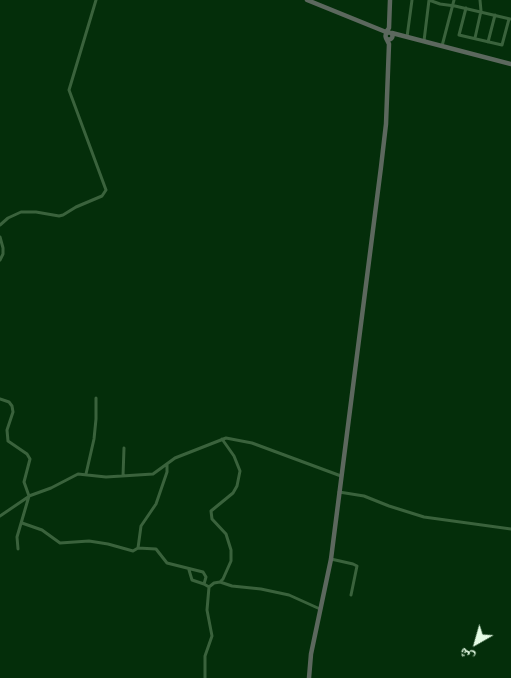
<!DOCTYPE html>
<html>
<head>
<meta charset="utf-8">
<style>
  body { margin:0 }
  #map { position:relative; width:511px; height:678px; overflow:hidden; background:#042e0a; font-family:Figtree,"Noto Naskh Arabic",sans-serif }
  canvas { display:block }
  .north { position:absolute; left:451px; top:618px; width:50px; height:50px; -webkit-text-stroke:4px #042e0a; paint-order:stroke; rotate:218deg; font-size:14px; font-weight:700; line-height:20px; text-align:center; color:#e5fce5 }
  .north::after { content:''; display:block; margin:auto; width:18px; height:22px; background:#e5fce5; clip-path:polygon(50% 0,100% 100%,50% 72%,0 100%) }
</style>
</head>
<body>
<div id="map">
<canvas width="511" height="678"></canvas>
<div class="north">ش</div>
</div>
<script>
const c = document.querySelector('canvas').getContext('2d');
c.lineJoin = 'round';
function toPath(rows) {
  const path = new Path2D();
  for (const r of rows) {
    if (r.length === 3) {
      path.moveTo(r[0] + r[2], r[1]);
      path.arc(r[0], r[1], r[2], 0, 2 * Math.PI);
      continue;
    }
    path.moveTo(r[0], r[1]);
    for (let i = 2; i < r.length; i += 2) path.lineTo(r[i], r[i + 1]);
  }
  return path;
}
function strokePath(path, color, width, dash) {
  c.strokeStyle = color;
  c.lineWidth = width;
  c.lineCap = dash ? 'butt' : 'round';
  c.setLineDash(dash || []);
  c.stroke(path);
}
const street = toPath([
  [429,0,440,4,455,6,510,19],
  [466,8,459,35,502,45,509,19],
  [407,37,412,0],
  [475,38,481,11,480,0],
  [424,41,429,0],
  [488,42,495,15],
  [442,46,454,0],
  [0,225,8,218,21,212,36,212,59,216,63,215,76,207,102,196,106,190,69,90,96,0],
  [0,237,3,248,3,254,0,260],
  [0,399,9,402,12,406,13,412,7,430,8,441,27,454,30,459,24,482,29,496,51,488,78,474,106,477,153,474,175,458,226,438,252,443,341,476],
  [167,464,167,472,156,504,141,526,138,548,156,549,167,563,203,572,206,577,204,584,209,587],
  [86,474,94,439,96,419,96,398],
  [123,476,124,448],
  [339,492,364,496,389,506,424,517,511,529],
  [0,516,28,497],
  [22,523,42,530,60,543,89,541,108,544,133,551,138,548],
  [18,549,17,537,29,496],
  [331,559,353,564,357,566,351,595],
  [189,570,192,580,204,584],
  [220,582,232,586,261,589,289,595,320,609],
  [205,678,205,656,212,636,207,610,209,587,214,583,220,582,223,579,231,561,231,550,226,534,212,519,211,511,233,493,237,486,240,471,234,456,222,439]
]);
const secondary = toPath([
  [307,0,386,32,389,28,390,0],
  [389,36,3.5],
  [392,33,511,64],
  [309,678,311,654,331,559,381,167,386,124,389,44,386,38]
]);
strokePath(street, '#3a623c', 3);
strokePath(secondary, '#5c685e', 4.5);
</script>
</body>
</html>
